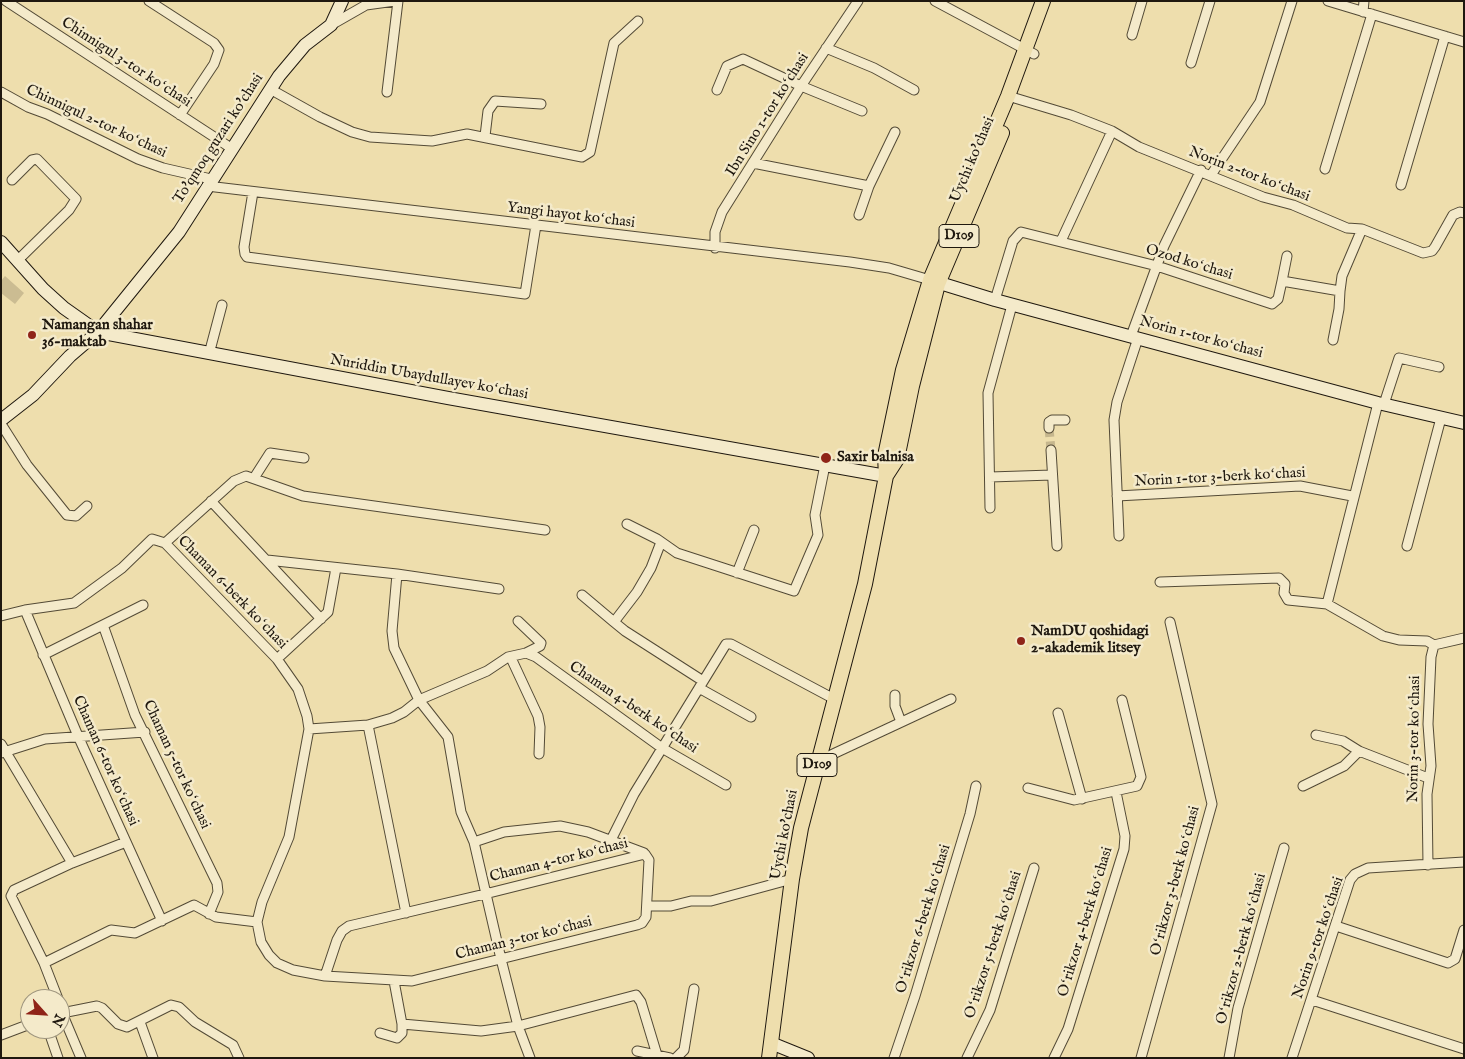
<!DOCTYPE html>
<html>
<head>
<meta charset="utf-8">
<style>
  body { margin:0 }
  #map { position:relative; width:1465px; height:1059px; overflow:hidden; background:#eedead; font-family:"IM FELL English",serif }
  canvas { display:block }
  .frame { position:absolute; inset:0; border:2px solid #1f180f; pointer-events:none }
  .north { position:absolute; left:20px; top:989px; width:50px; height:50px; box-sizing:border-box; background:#f4eaca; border:1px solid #9f967f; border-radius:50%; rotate:116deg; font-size:14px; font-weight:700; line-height:20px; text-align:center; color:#1f180f }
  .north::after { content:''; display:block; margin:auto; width:18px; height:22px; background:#8f2418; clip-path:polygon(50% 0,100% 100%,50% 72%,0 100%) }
</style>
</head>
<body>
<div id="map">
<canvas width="1465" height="1059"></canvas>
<div class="frame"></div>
<div class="north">N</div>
</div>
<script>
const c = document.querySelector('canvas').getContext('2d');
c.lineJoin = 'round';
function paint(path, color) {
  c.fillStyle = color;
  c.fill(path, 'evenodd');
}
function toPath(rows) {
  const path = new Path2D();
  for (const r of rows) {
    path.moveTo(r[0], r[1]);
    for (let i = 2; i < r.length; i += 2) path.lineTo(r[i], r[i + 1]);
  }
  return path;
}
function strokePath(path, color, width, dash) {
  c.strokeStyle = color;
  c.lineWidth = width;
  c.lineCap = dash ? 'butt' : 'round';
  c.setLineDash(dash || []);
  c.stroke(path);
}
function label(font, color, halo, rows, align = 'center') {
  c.font = font + ' "IM FELL English",serif';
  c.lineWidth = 5;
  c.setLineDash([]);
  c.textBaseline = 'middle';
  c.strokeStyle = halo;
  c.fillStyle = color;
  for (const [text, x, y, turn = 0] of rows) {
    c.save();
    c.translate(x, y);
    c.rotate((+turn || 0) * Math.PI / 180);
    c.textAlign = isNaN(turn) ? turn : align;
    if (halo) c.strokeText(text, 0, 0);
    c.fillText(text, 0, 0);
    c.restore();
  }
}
const green = toPath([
  [5,276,24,293,15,304,1,293,1,281]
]);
const streetTunnel = toPath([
  [1049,428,1051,450]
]);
const street = toPath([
  [6,1,231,148],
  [149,1,214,43,219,50,214,64,180,115],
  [935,1,1034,54],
  [1328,1,1464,42],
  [1363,12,1364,1],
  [331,25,366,5,395,1],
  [1132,35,1142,1],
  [826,48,874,68,914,90],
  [1191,63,1210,1],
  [270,89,320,117,352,132,370,137,432,141,467,134,582,157,590,152,614,43,638,21],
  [717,90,727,66,743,59,801,86,862,111],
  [1,92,28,107,47,114,138,159,163,168,211,179],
  [387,92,398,1],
  [1008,96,1071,115,1112,131,1139,147,1263,197,1293,205,1347,228,1362,229,1423,253,1432,251,1435,247,1453,215,1460,212,1464,213],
  [485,136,488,111,495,101,541,104],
  [753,163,869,186,895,132],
  [1325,169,1372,14],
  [1211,175,1260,102,1292,1],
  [12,180,32,160,37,159,76,199,69,210,17,261],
  [1401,185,1445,36],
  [207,186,850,262,889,268,930,280],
  [253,192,244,247,245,254,247,257,525,294,536,225],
  [859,215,869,186],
  [1061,241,1112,131],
  [715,248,715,232,722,212,801,86,858,1],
  [1282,281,1287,256],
  [995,300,1013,241,1021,232,1157,266,1272,304,1278,299,1282,281,1340,291,1342,276,1362,229],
  [1131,336,1164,246,1201,170],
  [1333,340,1339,309,1340,291],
  [209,354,222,305],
  [1384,404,1399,358,1439,367],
  [1,424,27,465,67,515,76,516,87,506],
  [1049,428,1049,422,1052,420,1065,420],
  [1051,450,1057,546],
  [990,477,1052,475],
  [254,478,270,453,304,458],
  [1117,496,1300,486,1352,496],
  [211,501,321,619],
  [990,508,988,393,1012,305],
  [627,524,657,539,677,553,794,591,818,535,815,515,825,465],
  [1119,536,1114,420,1117,402,1138,338],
  [661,542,651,568,637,592,614,622,625,631,703,681],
  [165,543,234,481,246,476,303,496,545,530],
  [1407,546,1441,418],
  [267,560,397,574,499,589],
  [737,573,754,530],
  [397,574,392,631,394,648,419,700,448,737,461,812,474,842,501,959,518,1026,530,1058],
  [1160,582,1279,578,1285,584,1284,593,1288,600,1327,604,1383,636,1399,640,1427,641,1434,645],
  [582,595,614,622],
  [1327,604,1378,403],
  [25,610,78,736,162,921],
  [1,616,25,610,74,603,122,568,152,539,165,543,277,659,298,689,307,716,309,729,289,837,262,902,257,922,261,942,269,955,277,963,293,970,325,976,412,981,637,925,642,923,646,917,649,860,645,854,485,894,349,926,342,931,337,940,325,976],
  [518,621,541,643,540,646,526,653],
  [103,625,135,715,217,883,218,892,209,914],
  [43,655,143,605],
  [511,658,538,716,540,727,539,754],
  [277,659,328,612,336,568],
  [699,688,751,717],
  [895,695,895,706,901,722],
  [1058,713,1082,799],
  [368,725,406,913],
  [309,729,368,725,392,718,404,712,419,700,487,671,508,657,526,653,536,657,662,748,726,785],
  [1316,735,1343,741,1359,751],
  [1,744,72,863,14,890,11,896,44,963,58,999],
  [1,753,45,739,145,732],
  [818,761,951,699],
  [1303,786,1344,766,1359,751,1428,778],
  [1028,788,1074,800,1137,786,1141,777,1122,700],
  [611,840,634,794,726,644,731,644,836,700],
  [474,842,504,832,560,826,588,832,644,853],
  [72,863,126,842],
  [1428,865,1427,794,1431,766,1428,724,1431,657,1434,645,1464,638],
  [647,906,671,906,691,901,711,901,792,879],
  [1336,926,1448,963,1455,959,1464,930],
  [44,963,111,930,135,933,194,905,216,917,257,922],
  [394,981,402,1024,481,1031,518,1026,636,995,641,1002,657,1055],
  [1312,1000,1464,1049],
  [140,1022,153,1058],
  [48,1029,58,1058],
  [380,1033,397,1038,402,1033,402,1024],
  [1,1035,30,1024],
  [637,1051,670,1058],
  [81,1058,62,1013,97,1006,102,1008,118,1024,127,1027,171,1005,179,1007,195,1022,233,1045,239,1058],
  [676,1058,684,1050,694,989],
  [894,1058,915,996,970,814,976,786],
  [967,1058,990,1010,1034,868],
  [1054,1058,1068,1029,1124,849,1125,836,1116,792],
  [1141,1058,1212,804,1170,622],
  [1229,1058,1238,1008,1284,848],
  [1292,1058,1350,880,1355,874,1368,868,1464,862]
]);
const secondary = toPath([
  [1,242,43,289,64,308,98,332,448,398,886,476],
  [930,280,995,300,1378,403,1464,423],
  [1,420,33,395,70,356,98,332,179,232,279,76,305,45,331,25,342,1],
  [771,1043,808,1058]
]);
const primary = toPath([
  [886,476,897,459,912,386,938,284,1002,133],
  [769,1058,792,879,801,828,865,584,886,476,885,456,903,370,930,280,1008,96,1043,1]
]);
const markers = [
  [32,335,5,"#8f2418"],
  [826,458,6,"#8f2418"],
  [1021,641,5,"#8f2418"]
];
const shields = [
  [959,236,40],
  [817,765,40]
];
const shieldNames = [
  ["D109",959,236],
  ["D109",817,765]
];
const streetNames = [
  ["Chinnigul 3-tor koʻchasi",126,63,33],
  ["Ibn Sino 1-tor koʻchasi",768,115,-58],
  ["Chinnigul 2-tor koʻchasi",96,122,25],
  ["To'qmoq guzari ko'chasi",219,139,-57],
  ["Uychi ko'chasi",973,160,-67],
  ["Norin 2-tor koʻchasi",1249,175,21],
  ["Yangi hayot koʻchasi",571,216,7],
  ["Ozod koʻchasi",1189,263,17],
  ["Norin 1-tor koʻchasi",1201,338,15],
  ["Nuriddin Ubaydullayev koʻchasi",429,378,10],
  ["Norin 1-tor 3-berk koʻchasi",1220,478,-3],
  ["Chaman 6-berk koʻchasi",232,593,46],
  ["Chaman 4-berk koʻchasi",633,708,34],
  ["Norin 3-tor koʻchasi",1415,739,-89],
  ["Chaman 6-tor koʻchasi",105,761,66],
  ["Chaman 5-tor koʻchasi",176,765,65],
  ["Uychi ko'chasi",785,835,-79],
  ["Chaman 4-tor koʻchasi",559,861,-14],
  ["Oʻrikzor 3-berk koʻchasi",1176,881,-75],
  ["Oʻrikzor 6-berk koʻchasi",924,919,-73],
  ["Oʻrikzor 4-berk koʻchasi",1086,922,-73],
  ["Norin 9-tor koʻchasi",1319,938,-71],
  ["Chaman 3-tor koʻchasi",524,939,-14],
  ["Oʻrikzor 5-berk koʻchasi",994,945,-72],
  ["Oʻrikzor 2-berk koʻchasi",1242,949,-75]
];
const poiNames = [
  ["Namangan shahar",42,326],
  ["36-maktab",42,343],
  ["Saxir balnisa",837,458],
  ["NamDU qoshidagi",1031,632],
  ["2-akademik litsey",1031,649]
];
paint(green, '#cbbc92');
strokePath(streetTunnel, '#c5b68d', 9, [9, 4.5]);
strokePath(street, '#534a36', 11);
strokePath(secondary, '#1f180f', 14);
strokePath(primary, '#1f180f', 16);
strokePath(street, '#f4eaca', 9);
strokePath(secondary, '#f4eaca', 12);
strokePath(primary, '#eedead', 14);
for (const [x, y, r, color] of markers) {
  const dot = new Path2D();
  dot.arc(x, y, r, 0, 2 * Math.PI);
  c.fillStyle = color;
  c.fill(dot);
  strokePath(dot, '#f4eaca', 2);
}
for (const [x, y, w] of shields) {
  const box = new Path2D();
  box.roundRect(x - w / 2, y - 11.5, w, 23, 4);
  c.fillStyle = '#f4eaca';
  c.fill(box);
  strokePath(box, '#1f180f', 1);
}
label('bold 14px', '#1f180f', null, shieldNames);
label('15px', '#1f180f', '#f4eaca', streetNames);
label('bold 15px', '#1f180f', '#f4eaca', poiNames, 'left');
</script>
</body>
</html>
